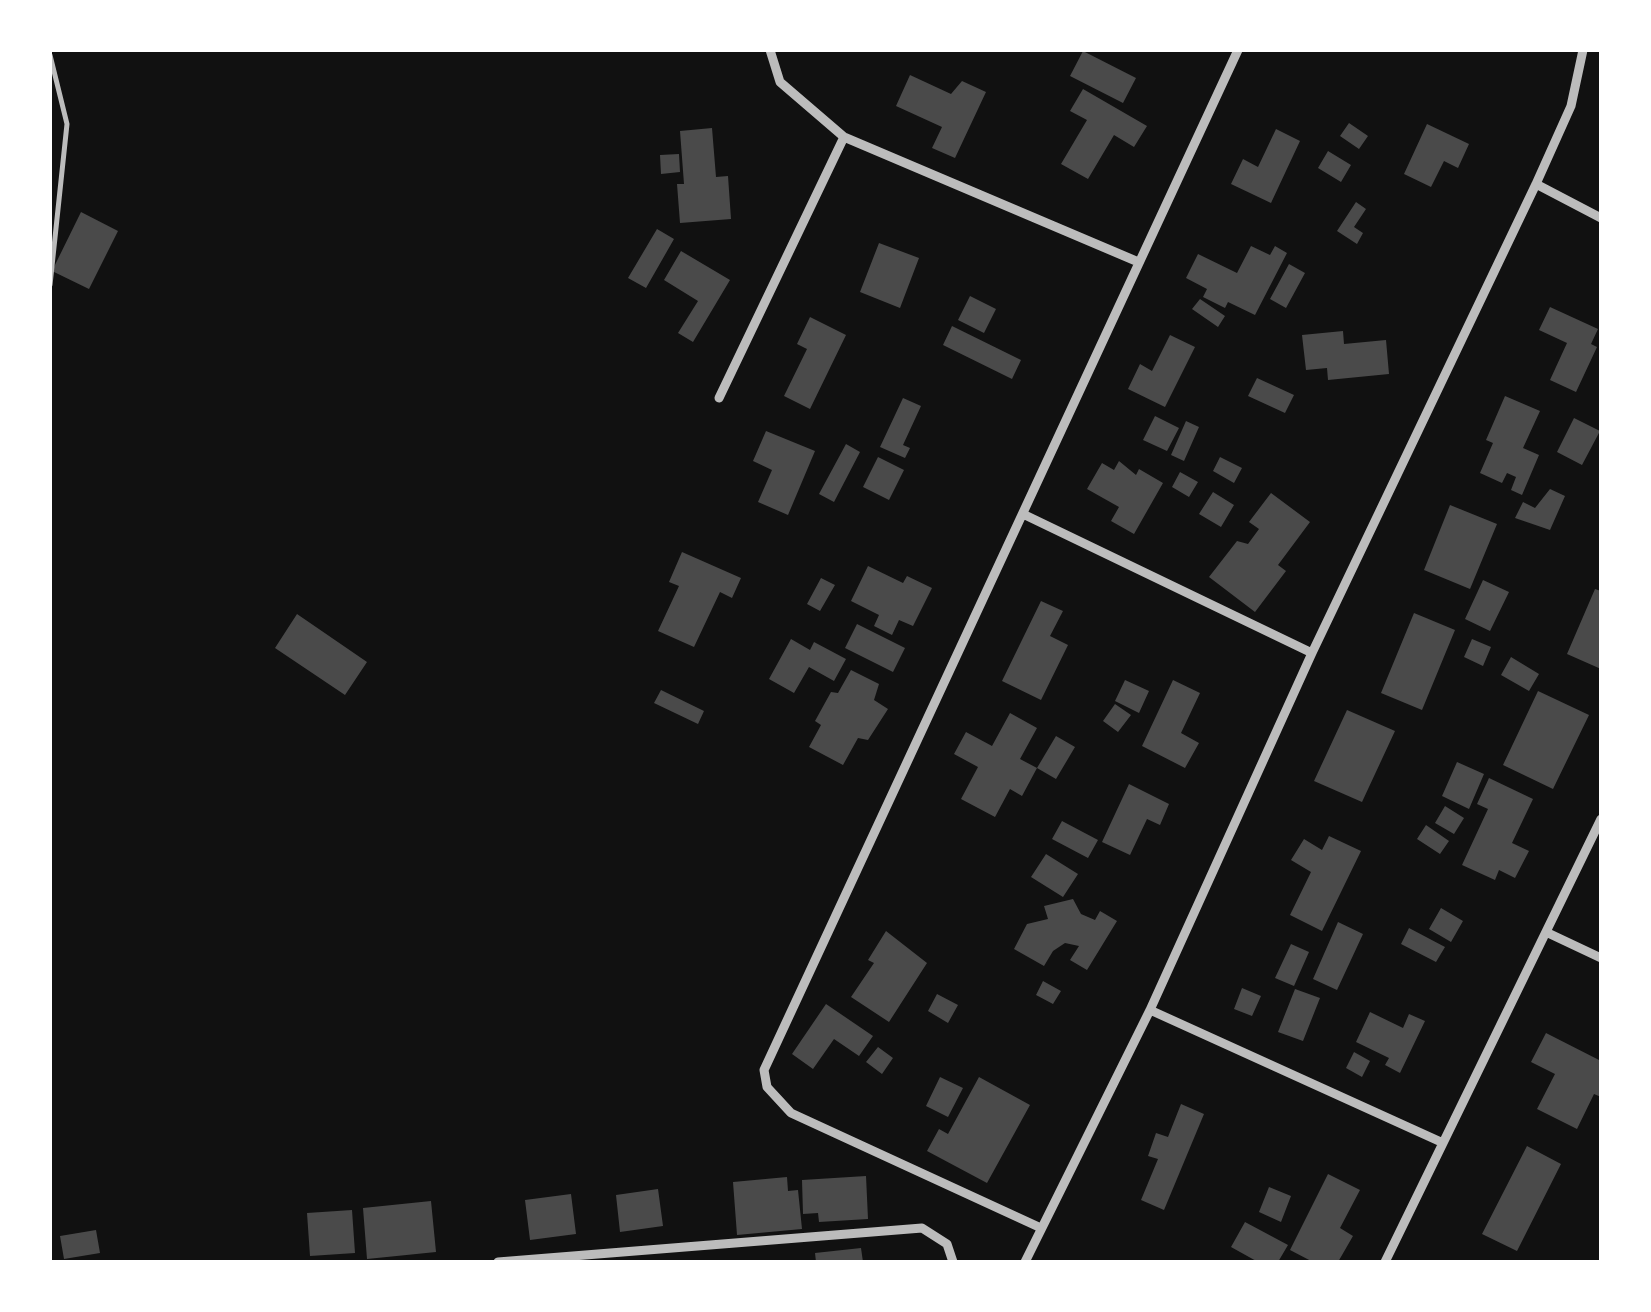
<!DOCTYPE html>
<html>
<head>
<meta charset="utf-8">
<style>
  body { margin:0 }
  #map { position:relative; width:1651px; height:1312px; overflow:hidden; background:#111; font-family:"Noto Sans",sans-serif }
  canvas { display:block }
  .frame { position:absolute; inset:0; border:52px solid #fff; pointer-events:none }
</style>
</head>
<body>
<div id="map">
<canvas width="1651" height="1312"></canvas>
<div class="frame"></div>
</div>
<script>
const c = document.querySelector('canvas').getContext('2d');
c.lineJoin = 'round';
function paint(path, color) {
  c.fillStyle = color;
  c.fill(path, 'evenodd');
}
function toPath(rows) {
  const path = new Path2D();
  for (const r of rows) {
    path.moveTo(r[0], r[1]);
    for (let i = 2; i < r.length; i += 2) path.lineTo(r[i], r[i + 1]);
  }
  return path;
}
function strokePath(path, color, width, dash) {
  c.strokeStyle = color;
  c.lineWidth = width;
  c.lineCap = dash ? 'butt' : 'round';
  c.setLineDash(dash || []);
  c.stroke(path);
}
const building = toPath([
  [1083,51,1136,78,1123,103,1070,76],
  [910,75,951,94,962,81,986,92,955,158,932,148,942,127,896,106],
  [1083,89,1147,126,1134,147,1114,135,1088,179,1061,164,1087,120,1070,111],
  [1349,123,1368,136,1359,149,1340,136],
  [1427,124,1469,144,1458,168,1444,161,1431,187,1404,174],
  [712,128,716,177,728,176,731,219,680,223,677,184,684,184,680,131],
  [1276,129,1300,141,1271,203,1231,184,1243,159,1258,167],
  [1328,151,1351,165,1341,182,1318,168],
  [679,154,680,172,661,174,660,155],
  [1356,202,1366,209,1354,227,1363,233,1357,244,1337,231],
  [81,212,118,231,89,289,52,271],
  [657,229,674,239,646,288,628,278],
  [879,243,919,258,900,308,860,292],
  [1251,246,1270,255,1275,246,1287,253,1255,315,1228,302,1225,308,1203,297,1207,289,1186,278,1198,254,1237,273],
  [681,251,730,280,693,342,678,333,698,301,664,280],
  [1289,264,1305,273,1286,308,1270,299],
  [970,296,996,309,984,333,958,320],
  [1200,299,1225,316,1218,327,1192,309],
  [1550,307,1598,329,1591,344,1597,347,1576,392,1550,380,1567,343,1539,330],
  [810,317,846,335,810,409,784,396,807,349,797,344],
  [952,326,1021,360,1012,379,943,345],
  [1343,331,1344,344,1386,340,1389,374,1328,380,1327,368,1306,370,1302,335],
  [1170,335,1195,347,1165,407,1128,389,1140,364,1152,371],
  [1257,378,1294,395,1285,413,1248,396],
  [1505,396,1540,411,1523,448,1539,455,1522,495,1511,490,1516,477,1507,473,1502,483,1480,473,1493,443,1486,440],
  [903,398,921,406,903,445,910,448,905,458,880,447],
  [1155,416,1179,428,1167,451,1143,440],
  [1574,418,1600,431,1582,465,1557,452],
  [1186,421,1199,427,1184,461,1171,455],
  [766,431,815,451,788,515,758,502,772,470,753,461],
  [846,444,860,452,834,502,819,494],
  [878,457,904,470,889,500,863,487],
  [1220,457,1242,468,1234,483,1213,471],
  [1119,461,1136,475,1139,469,1163,483,1134,534,1111,521,1119,507,1087,489,1102,463,1114,470],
  [1180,472,1198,482,1189,497,1172,487],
  [1550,489,1565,496,1550,530,1515,518,1523,502,1535,508],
  [1213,492,1234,505,1221,527,1199,514],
  [1271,493,1310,522,1278,565,1286,571,1255,612,1209,577,1237,541,1248,544,1259,529,1249,522],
  [1450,505,1497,524,1470,589,1424,570],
  [682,552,741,578,732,598,720,592,694,647,658,631,679,586,669,582],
  [868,566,903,583,907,576,932,588,913,626,899,620,892,635,874,626,879,615,851,601],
  [821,578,835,585,820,611,807,604],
  [1483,580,1509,592,1490,631,1465,619],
  [1595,589,1601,591,1601,669,1567,654],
  [1041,601,1063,611,1050,636,1068,645,1041,700,1002,681],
  [1414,613,1455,630,1422,710,1381,693],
  [297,614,367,662,345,695,275,648],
  [857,624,905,648,893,672,845,648],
  [791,639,810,650,814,642,846,659,834,681,809,667,794,693,769,679],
  [1472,639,1491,647,1483,666,1464,657],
  [1511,657,1539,674,1529,691,1501,675],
  [851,670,879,684,874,700,888,709,868,740,858,738,843,765,809,747,821,725,815,721,831,692,838,693],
  [1125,680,1149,691,1139,713,1115,701],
  [1173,680,1200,693,1181,733,1199,743,1185,768,1142,746],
  [661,690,704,711,698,724,654,703],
  [1538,691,1589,715,1553,789,1503,765],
  [1115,704,1131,715,1118,732,1103,721],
  [1347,710,1395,731,1362,802,1314,781],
  [1010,713,1037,728,1020,759,1037,768,1056,736,1075,747,1056,779,1037,768,1022,796,1010,789,995,817,961,799,978,767,954,754,966,732,992,746],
  [1457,762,1484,774,1469,809,1442,796],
  [1489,778,1533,799,1512,843,1529,851,1515,878,1499,870,1495,880,1462,865,1488,809,1477,804],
  [1129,784,1169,804,1160,825,1147,819,1130,855,1102,842],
  [1445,806,1464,818,1454,834,1435,823],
  [1062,821,1098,840,1088,858,1052,839],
  [1426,825,1449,841,1440,854,1417,839],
  [1329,836,1361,851,1322,931,1290,915,1311,872,1291,860,1304,839,1322,850],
  [1046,854,1078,874,1063,897,1031,877],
  [1073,899,1081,914,1095,920,1100,911,1117,921,1087,970,1070,960,1079,946,1065,943,1053,951,1044,966,1014,949,1027,924,1048,919,1044,906],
  [1441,908,1463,921,1451,942,1429,929],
  [1338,922,1363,934,1337,990,1313,979],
  [1409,928,1445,947,1436,962,1401,944],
  [886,931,927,963,889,1022,851,997,874,963,868,960],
  [1291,944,1309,952,1294,986,1275,978],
  [1043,981,1061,991,1053,1004,1036,995],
  [1242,988,1261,996,1252,1016,1234,1009],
  [1295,989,1320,998,1303,1041,1278,1032],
  [937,994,958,1005,948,1023,928,1011],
  [826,1004,873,1036,859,1056,834,1039,813,1069,792,1054],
  [1370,1012,1403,1028,1409,1014,1425,1021,1400,1073,1385,1065,1389,1058,1356,1042],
  [1546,1033,1601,1061,1601,1097,1594,1094,1577,1129,1537,1109,1555,1074,1531,1062],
  [878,1047,893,1058,882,1074,866,1062],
  [1354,1052,1370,1061,1362,1077,1346,1068],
  [940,1077,963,1088,948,1117,926,1106],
  [979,1077,1030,1105,987,1183,927,1151,939,1129,948,1134],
  [1181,1104,1204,1114,1164,1210,1141,1200,1158,1159,1148,1156,1156,1133,1168,1137],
  [1527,1146,1561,1164,1517,1251,1482,1234],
  [1328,1174,1360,1190,1340,1228,1353,1236,1338,1262,1313,1262,1290,1250],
  [866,1176,868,1219,819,1222,818,1213,803,1214,802,1180],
  [787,1177,788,1191,798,1190,802,1229,737,1235,733,1182],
  [1269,1187,1291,1196,1281,1222,1259,1212],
  [658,1189,663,1226,620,1232,616,1195],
  [571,1194,576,1234,530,1240,525,1200],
  [431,1201,436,1252,367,1259,363,1208],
  [352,1210,355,1253,310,1256,307,1213],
  [1245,1222,1288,1245,1278,1262,1258,1262,1231,1247],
  [96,1230,100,1253,64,1259,60,1236],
  [861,1248,863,1262,816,1262,815,1253]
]);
const service = toPath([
  [50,55,67,124,50,285]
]);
const minor = toPath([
  [770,50,780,82,844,137,1136,261],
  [1536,184,1601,218],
  [719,398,844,137],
  [1025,515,1312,653],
  [1548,933,1601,958],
  [1150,1010,1441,1142],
  [1041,1228,791,1113,767,1087,764,1070,1238,50],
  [498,1262,922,1228,947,1244,953,1262],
  [1025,1262,1150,1010,1312,653,1536,184,1571,106,1583,50],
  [1385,1262,1601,819]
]);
paint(building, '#4a4a4a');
strokePath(service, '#bcbcbc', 5);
strokePath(minor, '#bcbcbc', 9);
</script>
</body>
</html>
